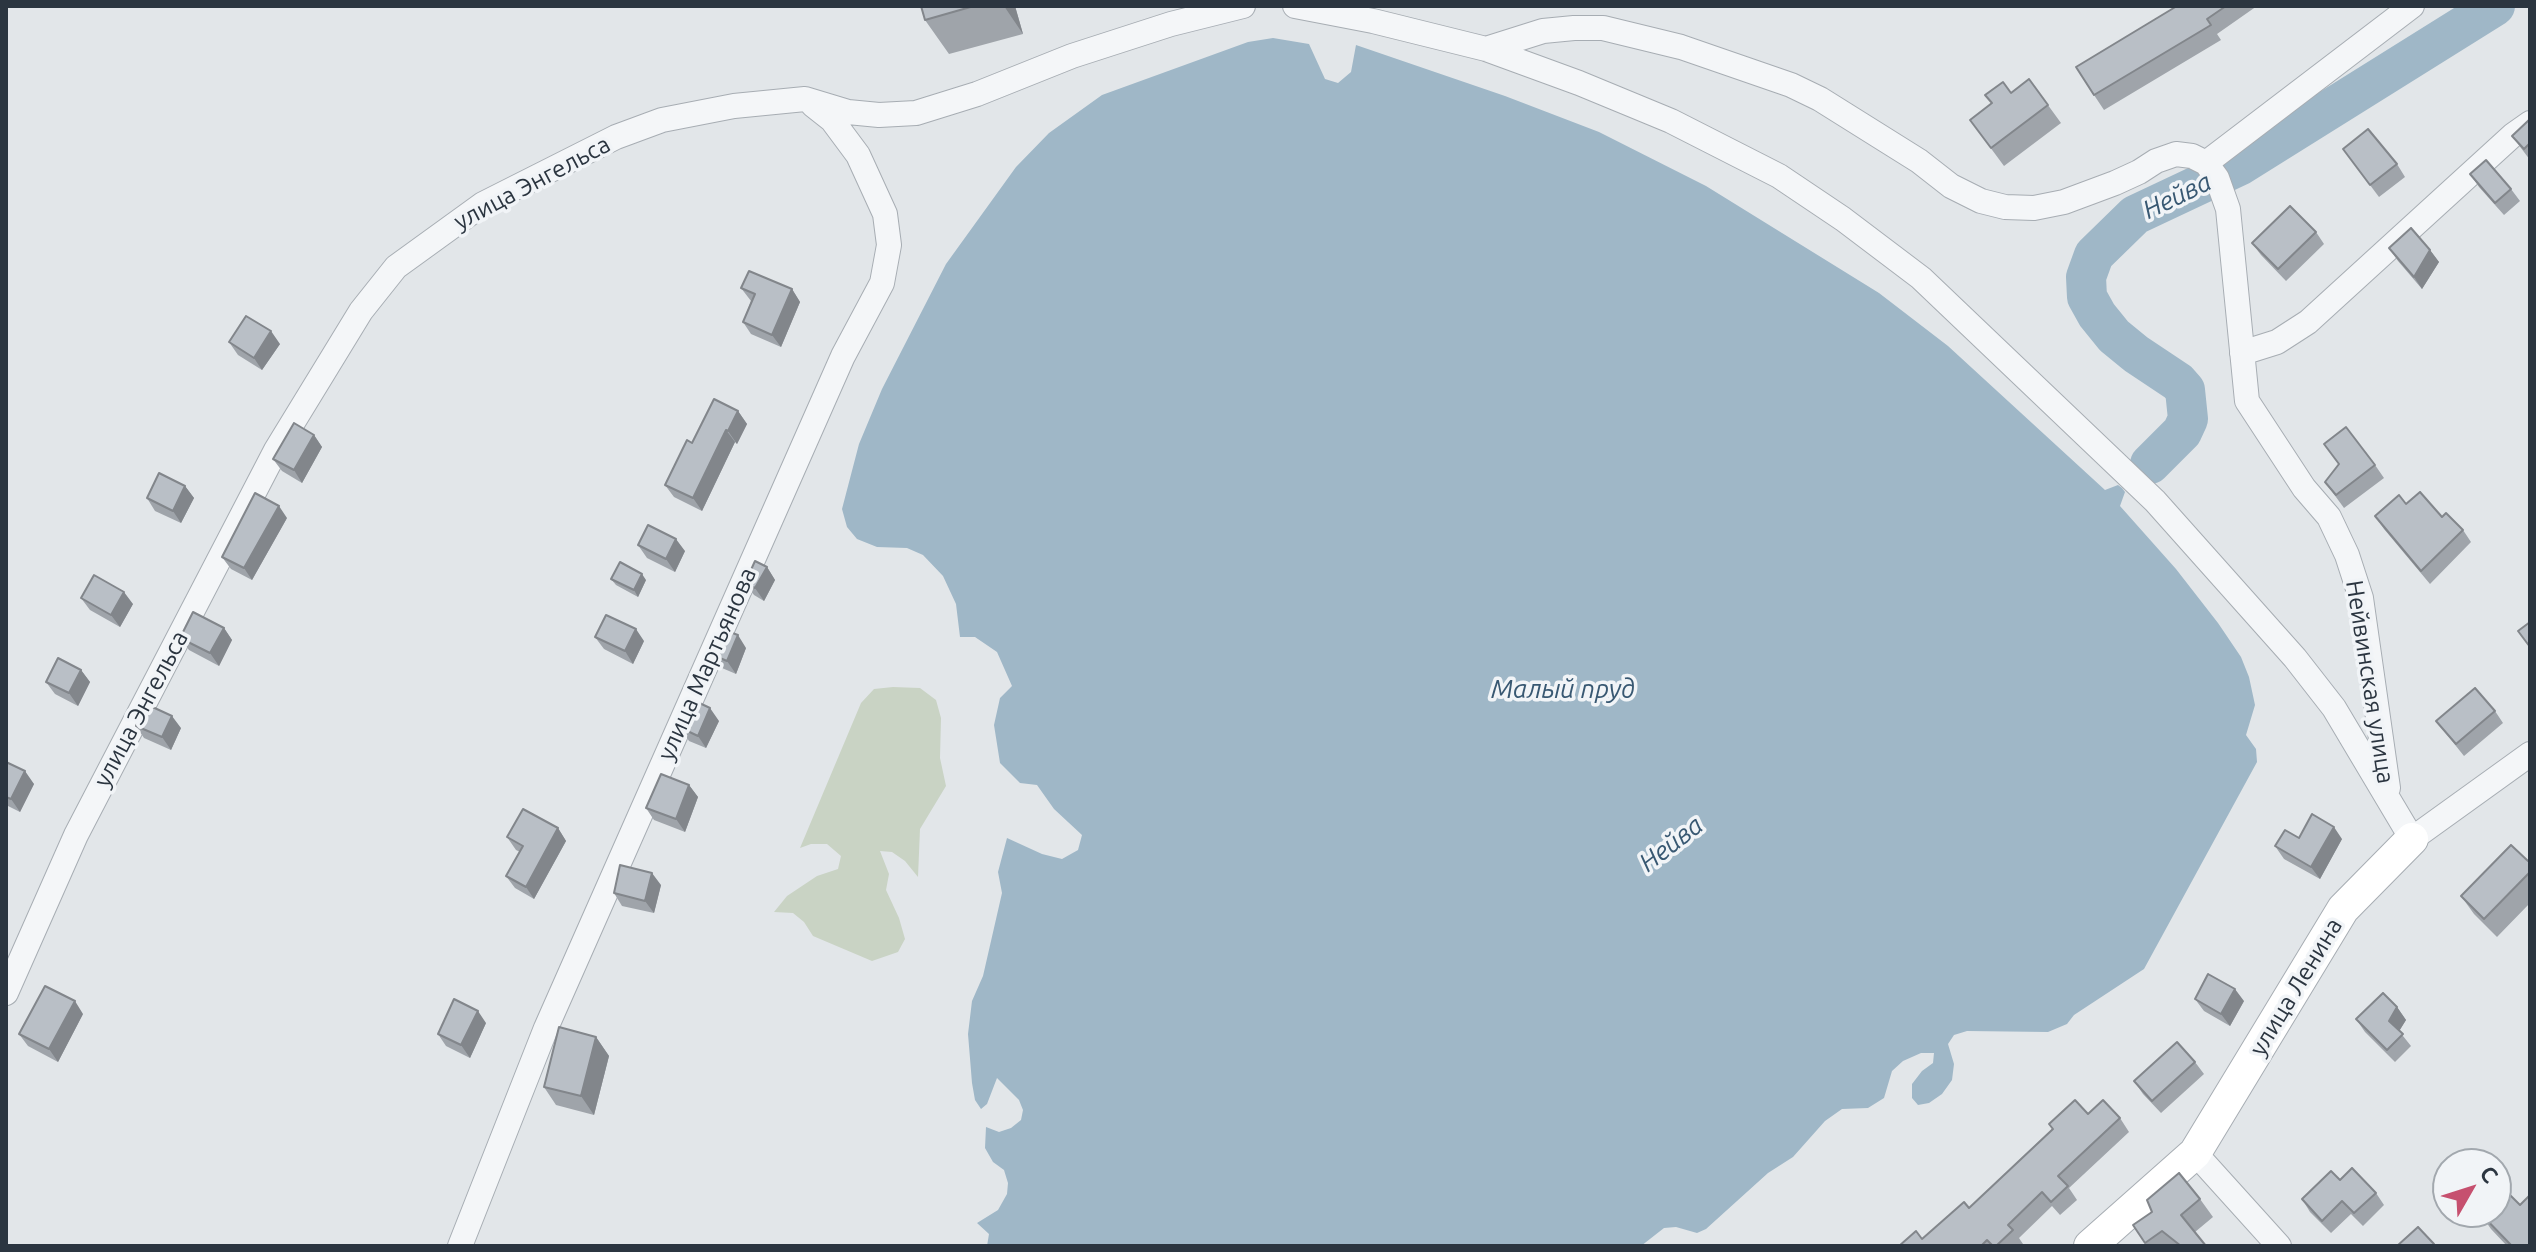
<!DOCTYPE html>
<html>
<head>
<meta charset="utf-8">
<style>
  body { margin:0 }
  #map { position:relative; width:2536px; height:1252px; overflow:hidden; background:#e2e6e9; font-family:Ubuntu,sans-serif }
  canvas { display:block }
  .frame { position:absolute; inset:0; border:8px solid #2b3540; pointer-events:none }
  .north { position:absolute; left:2432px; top:1148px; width:80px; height:80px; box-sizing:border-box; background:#f1f4f7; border:2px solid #a2a8ae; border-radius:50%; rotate:51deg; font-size:22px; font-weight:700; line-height:32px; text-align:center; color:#2b3540 }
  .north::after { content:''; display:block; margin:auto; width:28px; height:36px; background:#c6506f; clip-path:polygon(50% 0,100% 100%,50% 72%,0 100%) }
</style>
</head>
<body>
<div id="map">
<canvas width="2536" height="1252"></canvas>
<div class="frame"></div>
<div class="north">С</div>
</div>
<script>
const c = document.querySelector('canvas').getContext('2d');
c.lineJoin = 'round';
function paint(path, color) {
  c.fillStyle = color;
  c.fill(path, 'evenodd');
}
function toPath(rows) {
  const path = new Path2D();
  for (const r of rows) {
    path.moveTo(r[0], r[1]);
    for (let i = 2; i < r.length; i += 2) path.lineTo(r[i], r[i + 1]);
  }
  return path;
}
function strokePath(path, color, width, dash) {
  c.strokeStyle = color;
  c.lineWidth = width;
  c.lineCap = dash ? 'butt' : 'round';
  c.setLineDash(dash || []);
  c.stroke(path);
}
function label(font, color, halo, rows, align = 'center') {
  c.font = font + ' Ubuntu,sans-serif';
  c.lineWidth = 7;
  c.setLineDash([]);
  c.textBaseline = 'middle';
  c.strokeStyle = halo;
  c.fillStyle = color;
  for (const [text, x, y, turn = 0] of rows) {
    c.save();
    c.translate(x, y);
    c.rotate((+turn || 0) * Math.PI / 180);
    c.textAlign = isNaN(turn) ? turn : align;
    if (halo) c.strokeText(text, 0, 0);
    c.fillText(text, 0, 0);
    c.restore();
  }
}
const green = toPath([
  [893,687,920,688,936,700,941,718,940,758,946,786,920,829,918,877,905,861,892,852,880,851,889,874,886,890,899,918,905,939,898,952,872,961,813,936,804,922,793,913,774,912,787,896,817,876,838,869,841,856,827,844,811,844,800,848,861,703,874,689]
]);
const water = toPath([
  [1273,38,1309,44,1325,79,1338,83,1351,72,1356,45,1505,96,1599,132,1706,186,1879,293,1948,346,2105,490,2118,485,2122,488,2125,492,2120,506,2176,569,2218,623,2241,657,2249,677,2255,705,2246,735,2256,749,2257,762,2144,969,2074,1015,2067,1024,2048,1032,1967,1031,1954,1035,1948,1044,1954,1064,1952,1080,1942,1094,1929,1103,1918,1105,1912,1098,1912,1084,1922,1071,1933,1063,1934,1053,1921,1053,1903,1061,1892,1071,1884,1098,1868,1108,1842,1109,1825,1121,1793,1157,1768,1173,1706,1229,1697,1233,1676,1227,1664,1228,1641,1246,987,1246,989,1234,977,1223,998,1210,1007,1194,1008,1183,1004,1170,993,1162,985,1148,986,1127,999,1132,1011,1128,1021,1120,1023,1110,1019,1100,997,1078,987,1104,981,1109,975,1100,972,1083,968,1034,972,1001,983,976,1002,893,998,872,1007,838,1042,854,1062,859,1078,850,1082,835,1054,809,1037,785,1020,783,1000,763,994,725,1000,698,1012,686,997,652,975,637,960,637,956,604,943,576,923,555,907,548,877,547,857,539,847,527,842,509,859,444,882,389,946,264,1016,167,1049,133,1102,95,1248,42]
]);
const river = toPath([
  [2150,464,2182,432,2188,419,2185,390,2178,382,2136,354,2114,336,2097,315,2087,297,2086,277,2094,255,2135,215,2239,166,2495,6]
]);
const street = toPath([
  [1295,6,1373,21,1486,49,1579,83,1671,121,1779,176,1843,219,1921,278,2155,501,2295,658,2334,708,2412,839,2530,754],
  [1486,49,1543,31,1574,28,1603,28,1681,47,1791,85,1820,99,1919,161,1951,186,1981,201,2005,207,2034,208,2064,202,2115,183,2139,172,2156,161,2176,154,2192,156,2206,163,2217,178,2228,209,2247,401,2304,488,2329,517,2347,555,2361,598,2388,788],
  [2206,163,2412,6],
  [2242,353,2277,342,2308,322,2513,135,2530,123],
  [6,993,76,835,276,450,361,311,396,267,483,204,616,137,662,120,734,106,805,99,848,112,879,115,916,113,977,94,1072,56,1171,24,1243,6],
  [2195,1153,2279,1246],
  [460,1246,546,1028,843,356,882,283,889,245,885,214,858,155,832,120,813,105]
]);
const secondary = toPath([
  [2090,1246,2195,1153,2343,909,2412,839]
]);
const wall = toPath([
  [921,6,1015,6,1023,34,949,54,925,20],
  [2177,6,2257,6,2217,34,2221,40,2104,110,2094,95],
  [2029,79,2061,123,2004,166,1970,120,2011,93],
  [2530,119,2530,160,2512,136],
  [2343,149,2397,164,2405,177,2379,197],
  [2470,174,2511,189,2520,201,2504,215,2479,187],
  [2316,232,2324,244,2286,281,2261,255,2252,243],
  [2389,248,2430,250,2439,262,2422,289,2398,261],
  [741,288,792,289,800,302,781,347,751,334,743,322,751,301],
  [229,342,280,344,262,370,238,355],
  [738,411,747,424,737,444,735,442,702,511,674,497,665,485,692,443],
  [314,435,322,447,302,483,282,471,273,459],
  [2375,465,2384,478,2344,508,2325,482],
  [185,486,194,498,181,523,155,511,147,498],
  [2406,504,2463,530,2471,542,2430,584,2384,529,2375,516],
  [287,518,252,580,231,569,222,557],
  [638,545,685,551,675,572,647,558],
  [767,567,775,580,764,601,754,595,745,583],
  [611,579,646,580,638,597,616,585],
  [81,598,133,604,120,627,90,610],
  [224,628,232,640,219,666,189,650,180,638],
  [595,637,644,641,633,664,604,649],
  [746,648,736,674,722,668,713,655],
  [81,670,90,682,78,706,55,694,46,682],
  [2495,711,2503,723,2464,756,2436,721],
  [719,721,706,748,689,741,681,728],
  [136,726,181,728,171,750,144,738],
  [6,762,34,784,20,812,6,805],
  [689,785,698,797,685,832,654,820,646,808],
  [558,828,566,841,534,899,515,888,506,876,520,852,516,850,507,837],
  [2299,838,2342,839,2320,879,2284,859,2275,846],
  [2528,861,2530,861,2530,903,2497,937,2474,914,2461,896],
  [661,885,654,913,622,906,614,893],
  [2195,999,2244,1001,2230,1026,2204,1011],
  [2397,1007,2406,1020,2399,1031,2411,1046,2395,1062,2365,1032,2356,1019],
  [83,1014,58,1062,28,1046,19,1034],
  [486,1023,470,1058,446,1046,438,1034],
  [596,1037,609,1056,594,1115,556,1105,544,1087],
  [2195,1062,2204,1074,2161,1113,2143,1094,2134,1081],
  [2088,1114,2120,1118,2129,1132,2069,1188,2077,1200,2060,1215,2052,1206,2019,1238,2023,1244,2021,1246,1899,1246,1922,1239,1969,1208,2052,1129,2049,1124],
  [2340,1180,2376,1193,2384,1205,2363,1226,2351,1214,2331,1233,2310,1212,2302,1199],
  [2200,1199,2213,1217,2195,1232,2206,1246,2147,1246,2133,1225],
  [2520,1205,2530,1246,2507,1246,2491,1229,2479,1212]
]);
const shadedWall = toPath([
  [1004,6,1015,6,1023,34],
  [2430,250,2439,262,2422,289,2414,277],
  [792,289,800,302,781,347,772,335],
  [271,331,280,344,262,370,254,358],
  [738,411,747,424,737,444,728,431],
  [726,430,735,442,702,511,693,498],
  [314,435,322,447,302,483,294,470],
  [185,486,194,498,181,523,173,511],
  [279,506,287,518,252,580,244,568],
  [676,539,685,551,675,572,666,559],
  [767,567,775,580,764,601,755,588],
  [642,574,646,580,638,597,634,590],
  [124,592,133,604,120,627,111,615],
  [224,628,232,640,219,666,210,653],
  [636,629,644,641,633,664,625,651],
  [738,635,746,648,736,674,727,661],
  [81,670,90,682,78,706,69,693],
  [710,708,719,721,706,748,698,736],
  [172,716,181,728,171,750,162,737],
  [25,771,34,784,20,812,11,799],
  [689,785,698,797,685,832,676,819],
  [2334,827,2342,839,2320,879,2311,867],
  [558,828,566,841,534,899,526,887],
  [652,873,661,885,654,913,645,901],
  [2235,989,2244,1001,2230,1026,2221,1014],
  [75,1001,83,1014,58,1062,49,1049],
  [2397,1007,2406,1020,2398,1033,2389,1021],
  [478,1011,486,1023,470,1058,461,1045],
  [596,1037,609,1056,594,1115,581,1096]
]);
const building = toPath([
  [921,6,974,6,925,20,921,6],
  [2177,6,2226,6,2207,19,2211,25,2094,95,2076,67,2177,6],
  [2029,79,2048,105,1991,148,1970,120,1992,103,1985,95,2003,82,2011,93,2029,79],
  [2530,119,2530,143,2524,149,2512,136,2530,119],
  [2368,129,2397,164,2370,185,2343,149,2368,129],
  [2486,160,2511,189,2495,203,2470,174,2486,160],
  [2290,206,2316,232,2278,269,2252,243,2290,206],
  [2411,228,2430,250,2414,277,2389,248,2411,228],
  [749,271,792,289,772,335,743,322,755,294,741,288,749,271],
  [246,316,271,331,254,358,229,342,246,316],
  [714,399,738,411,728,431,726,430,693,498,665,485,687,440,692,443,714,399],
  [294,423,314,435,294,470,273,459,294,423],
  [2346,427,2375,465,2336,495,2325,482,2339,464,2324,444,2346,427],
  [159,473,185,486,173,511,147,498,159,473],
  [2420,492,2442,517,2446,513,2463,530,2421,571,2375,516,2399,495,2406,504,2420,492],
  [255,493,279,506,244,568,222,557,255,493],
  [648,525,676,539,666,559,638,545,648,525],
  [755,561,767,567,755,588,745,583,755,561],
  [620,562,642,574,634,590,611,579,620,562],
  [94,575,124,592,111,615,81,598,94,575],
  [193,612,224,628,210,653,180,638,193,612],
  [606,615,636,629,625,651,595,637,606,615],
  [2530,622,2530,647,2518,631,2530,622],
  [724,630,738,635,727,661,713,655,724,630],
  [58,658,81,670,69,693,46,682,58,658],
  [2475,688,2495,711,2456,744,2436,721,2475,688],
  [693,700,710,708,698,736,681,728,693,700],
  [146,704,172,716,162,737,136,726,146,704],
  [6,762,25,771,11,799,6,797,6,762],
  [661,774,689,785,676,819,646,808,661,774],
  [523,809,558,828,526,887,506,876,523,846,507,837,523,809],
  [2312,814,2334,827,2311,867,2275,846,2285,830,2299,838,2312,814],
  [2511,845,2528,861,2530,861,2530,872,2484,919,2461,896,2511,845],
  [620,865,652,873,645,901,614,893,620,865],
  [2208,974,2235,989,2221,1014,2195,999,2208,974],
  [45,986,75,1001,49,1049,19,1034,45,986],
  [2383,993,2397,1007,2389,1021,2403,1034,2387,1050,2356,1019,2383,993],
  [454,999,478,1011,461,1045,438,1034,454,999],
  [559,1027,596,1037,581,1096,544,1087,559,1027],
  [2177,1042,2195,1062,2152,1101,2134,1081,2177,1042],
  [2075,1100,2088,1114,2103,1100,2120,1118,2058,1176,2068,1186,2051,1202,2042,1192,2008,1225,2013,1230,1996,1246,1993,1246,1987,1240,1981,1246,1899,1246,1916,1231,1922,1239,1964,1202,1969,1208,2053,1129,2049,1124,2075,1100],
  [2352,1168,2376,1193,2354,1213,2342,1201,2322,1221,2302,1199,2331,1171,2340,1180,2352,1168],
  [2179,1173,2200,1199,2181,1215,2206,1246,2181,1246,2162,1231,2145,1243,2133,1225,2152,1212,2147,1200,2179,1173],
  [2502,1187,2520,1205,2530,1195,2530,1246,2512,1246,2479,1212,2496,1212,2496,1193,2502,1187],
  [2418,1227,2434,1244,2431,1246,2397,1246,2418,1227]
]);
const streetNames = [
  ["улица Энгельса",532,183,-28],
  ["улица Мартьянова",707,664,-66],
  ["Нейвинская улица",2370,682,81],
  ["улица Энгельса",141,709,-62],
  ["улица Ленина",2296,987,-59]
];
const waterNames = [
  ["Нейва",2177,196,-26],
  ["Малый пруд",1563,689],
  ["Нейва",1671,844,-38]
];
paint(green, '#c9d3c4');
paint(water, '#9fb7c7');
strokePath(river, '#9fb7c7', 40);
strokePath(street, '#a7adb3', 26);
strokePath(secondary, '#a7adb3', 34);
strokePath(street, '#f4f6f8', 24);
strokePath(secondary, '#fff', 32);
paint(wall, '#9fa4aa');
paint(shadedWall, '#82868b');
paint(building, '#b9bfc6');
strokePath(building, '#82868b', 2);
label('24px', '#2b3540', '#f1f4f7', streetNames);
label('italic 26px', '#385872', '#f1f4f7', waterNames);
</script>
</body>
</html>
